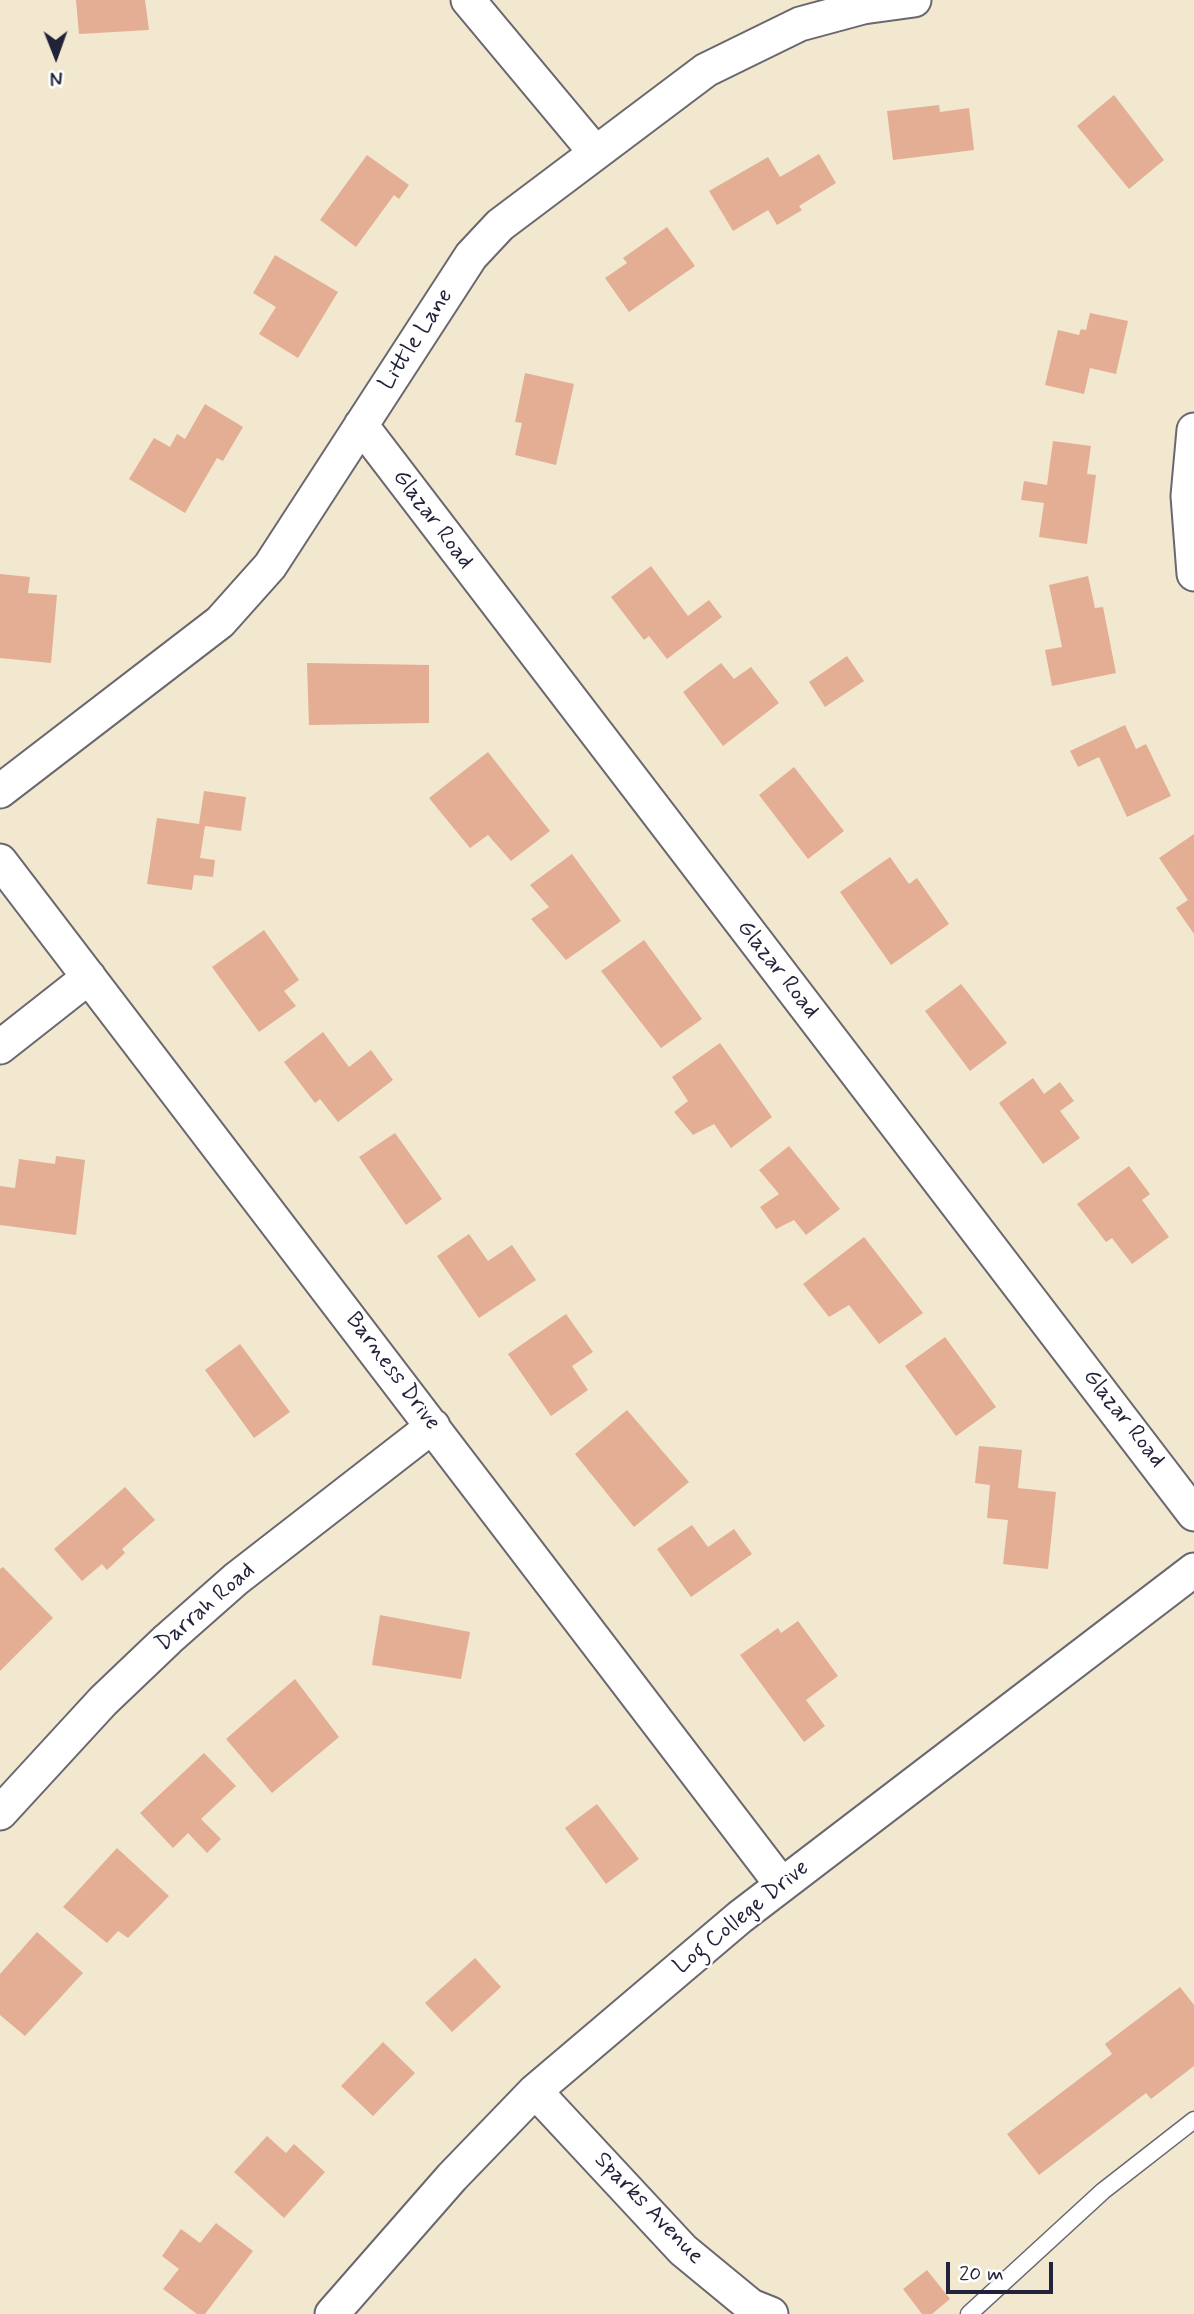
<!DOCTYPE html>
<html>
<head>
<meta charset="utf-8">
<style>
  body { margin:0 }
  #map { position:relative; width:1194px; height:2314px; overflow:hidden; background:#f1e8cf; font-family:Mynerve,sans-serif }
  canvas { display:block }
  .north { position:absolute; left:21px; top:21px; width:70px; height:70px; -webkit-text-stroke:5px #fff; paint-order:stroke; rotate:179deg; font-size:19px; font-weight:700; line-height:28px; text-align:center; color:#22223b }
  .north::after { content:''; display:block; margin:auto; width:24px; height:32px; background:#22223b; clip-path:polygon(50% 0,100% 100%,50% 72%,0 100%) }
  .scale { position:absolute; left:946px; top:2262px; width:107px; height:32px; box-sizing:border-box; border:4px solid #22223b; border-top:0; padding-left:9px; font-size:21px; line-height:24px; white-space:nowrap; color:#22223b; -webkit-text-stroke:5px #fff; paint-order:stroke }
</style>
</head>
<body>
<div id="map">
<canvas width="1194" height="2314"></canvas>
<div class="north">N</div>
<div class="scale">20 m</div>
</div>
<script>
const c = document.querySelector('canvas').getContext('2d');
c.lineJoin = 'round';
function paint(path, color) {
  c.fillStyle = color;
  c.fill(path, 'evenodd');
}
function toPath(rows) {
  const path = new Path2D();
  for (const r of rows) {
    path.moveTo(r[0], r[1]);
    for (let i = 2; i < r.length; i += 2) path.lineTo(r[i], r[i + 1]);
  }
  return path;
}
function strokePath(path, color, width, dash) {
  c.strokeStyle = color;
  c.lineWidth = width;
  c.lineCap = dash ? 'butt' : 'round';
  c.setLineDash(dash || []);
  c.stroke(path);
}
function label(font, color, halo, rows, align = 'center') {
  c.font = font + ' Mynerve,sans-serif';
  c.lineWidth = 5;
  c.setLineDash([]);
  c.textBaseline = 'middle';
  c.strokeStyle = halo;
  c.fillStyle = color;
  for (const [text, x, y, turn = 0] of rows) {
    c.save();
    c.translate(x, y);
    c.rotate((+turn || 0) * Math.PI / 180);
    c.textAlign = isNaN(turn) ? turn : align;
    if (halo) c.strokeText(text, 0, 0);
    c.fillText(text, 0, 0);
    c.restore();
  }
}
const building = toPath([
  [76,0,145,0,149,30,79,34],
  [1114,95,1164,160,1129,189,1077,126],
  [939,105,940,112,969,108,974,150,893,160,887,111],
  [819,154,836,183,799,206,802,210,777,225,768,210,733,231,709,191,768,157,780,177],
  [367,155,409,185,399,199,394,195,356,247,320,220],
  [667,227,695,266,629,312,605,278,627,263,623,258],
  [275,255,338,292,298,358,259,334,276,307,253,293],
  [1090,313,1128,321,1116,374,1090,368,1084,394,1045,385,1058,330,1079,335,1081,329,1086,330],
  [525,373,574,384,556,465,515,455,522,423,515,422],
  [205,404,243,427,223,461,217,458,185,513,129,479,154,438,170,447,177,434,185,439],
  [1053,441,1091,446,1087,474,1096,475,1087,544,1039,537,1044,503,1021,500,1024,481,1047,485],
  [651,566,688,616,709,600,722,617,667,659,649,636,644,640,611,597],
  [0,574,30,577,28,593,57,595,51,663,0,658],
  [1088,576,1095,608,1103,607,1116,673,1052,686,1045,650,1062,647,1049,585],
  [847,656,864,681,825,707,809,682],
  [307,663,429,665,429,723,309,725],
  [721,663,734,679,751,667,779,703,723,746,683,692],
  [1125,725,1136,749,1146,744,1171,796,1127,817,1099,757,1078,767,1070,751],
  [488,752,550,831,511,861,488,835,470,848,429,798],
  [794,767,844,831,808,859,759,795],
  [204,791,246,797,241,831,205,826,200,858,215,860,213,877,194,875,192,890,147,884,157,818,199,824],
  [1194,834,1194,934,1176,908,1188,900,1159,858],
  [572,854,621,921,566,960,531,919,549,907,530,885],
  [890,857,909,884,917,878,949,924,891,965,840,892],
  [264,930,299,980,284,991,296,1006,259,1032,212,967],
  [644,940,702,1019,661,1048,601,971],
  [961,984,1007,1043,970,1071,925,1011],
  [323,1032,349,1067,371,1050,393,1080,338,1122,320,1099,315,1103,284,1062],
  [720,1043,772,1117,731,1148,714,1124,693,1135,674,1112,688,1101,672,1077],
  [1033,1078,1044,1094,1060,1082,1074,1101,1060,1111,1080,1138,1043,1164,999,1103],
  [395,1133,442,1199,406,1225,359,1157],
  [789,1146,840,1209,806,1235,794,1220,776,1229,760,1207,779,1194,759,1170],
  [56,1156,85,1160,76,1235,0,1225,0,1186,15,1188,19,1159,55,1164],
  [1129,1166,1150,1194,1142,1200,1169,1237,1132,1264,1112,1238,1106,1242,1077,1204],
  [469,1234,488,1261,512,1245,536,1280,479,1318,437,1256],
  [864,1237,923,1313,879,1344,849,1305,829,1317,803,1284],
  [566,1314,593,1352,572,1366,588,1390,551,1416,508,1354],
  [945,1337,996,1407,956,1436,905,1366],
  [240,1344,290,1412,254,1438,205,1370],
  [627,1410,689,1482,634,1527,575,1454],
  [979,1446,1022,1450,1018,1488,1056,1492,1048,1569,1003,1564,1008,1520,987,1518,990,1485,975,1483],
  [125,1487,155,1520,122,1549,125,1553,107,1570,102,1564,82,1581,54,1549],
  [692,1525,708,1547,734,1529,752,1554,691,1597,657,1549],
  [3,1567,53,1618,0,1671,0,1569],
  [380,1615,470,1632,461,1679,372,1665],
  [798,1621,838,1676,806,1700,825,1726,804,1742,740,1655,778,1628,781,1633],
  [295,1679,339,1737,272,1793,226,1739],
  [204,1753,236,1786,201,1819,221,1839,207,1853,188,1833,173,1848,140,1813],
  [597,1804,639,1859,606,1884,565,1828],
  [117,1848,169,1896,128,1938,118,1931,107,1943,63,1907],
  [37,1932,83,1973,25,2036,0,2015,0,1974],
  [475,1958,501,1987,452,2032,425,2003],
  [1180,1987,1194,2005,1194,2066,1151,2099,1146,2093,1039,2175,1007,2134,1112,2054,1105,2044],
  [383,2042,415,2073,373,2116,341,2086],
  [267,2136,286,2153,294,2144,325,2172,284,2218,234,2172],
  [216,2223,253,2251,205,2314,197,2314,163,2289,179,2269,162,2256,181,2229,200,2243],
  [927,2270,950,2299,932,2314,922,2314,903,2289]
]);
const lane = toPath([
  [969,2314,1103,2191,1194,2120]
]);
const street = toPath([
  [468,0,595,152],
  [361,425,1194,1514],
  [1194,430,1188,496,1194,574],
  [0,791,220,622,270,566,471,256,500,225,706,70,800,24,863,7,914,0],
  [0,861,782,1885],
  [0,1047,89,977],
  [0,1813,103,1701,168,1639,236,1579,433,1426],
  [535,2091,683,2250,751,2306,771,2314],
  [332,2314,452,2177,535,2091,740,1917,1194,1570]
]);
const streetNames = [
  ["Little Lane",417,340,-57],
  ["Glazar Road",432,520,53],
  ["Glazar Road",777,970,52],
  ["Barness Drive",392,1372,53],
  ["Glazar Road",1123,1419,52],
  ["Darrah Road",206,1608,-41],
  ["Log College Drive",742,1918,-39],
  ["Sparks Avenue",648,2209,46]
];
paint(building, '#e3ae94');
strokePath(lane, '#6a676f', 19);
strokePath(street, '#6a676f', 37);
strokePath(lane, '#fff', 16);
strokePath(street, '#fff', 33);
label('23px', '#22223b', '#fff', streetNames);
</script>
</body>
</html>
